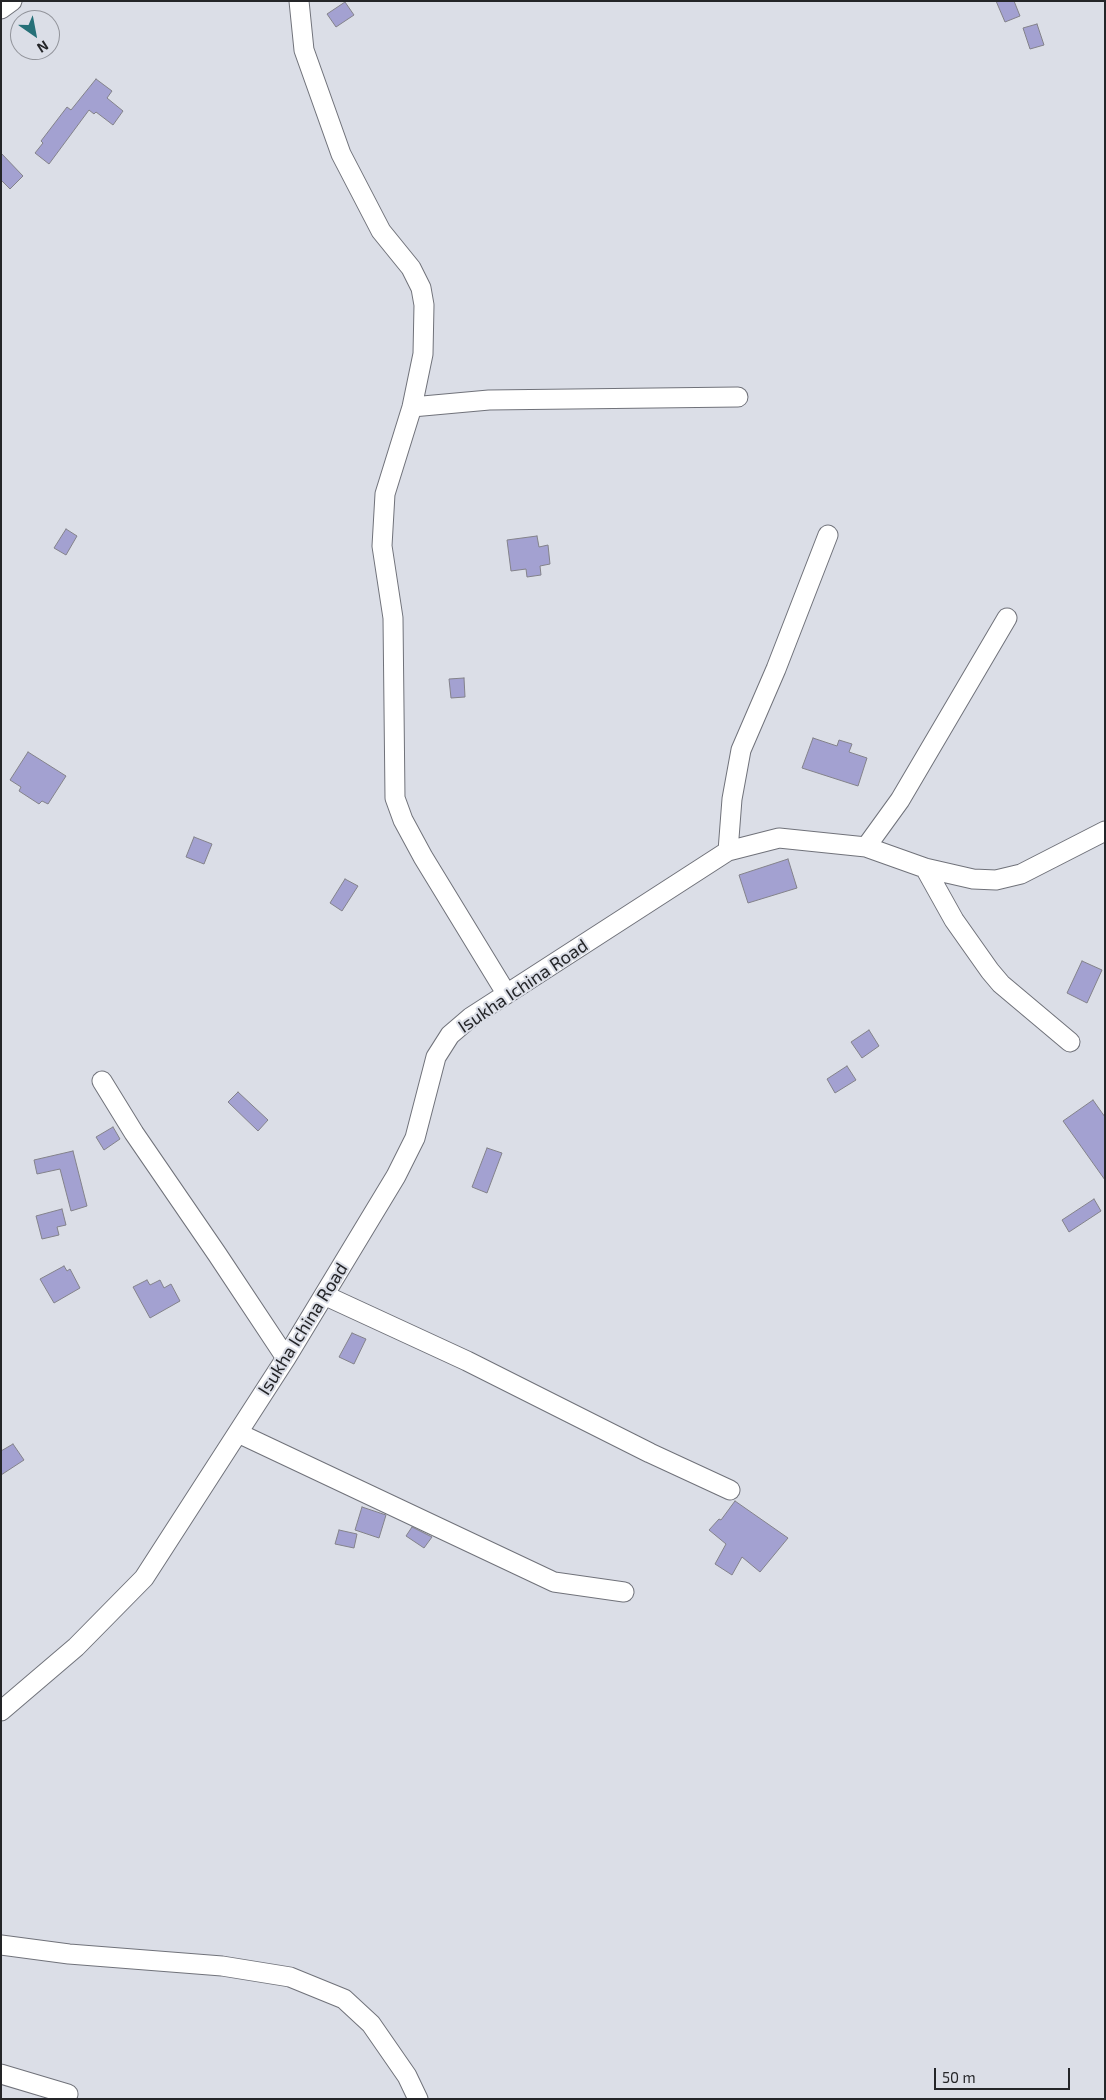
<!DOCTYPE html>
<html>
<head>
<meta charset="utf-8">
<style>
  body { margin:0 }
  #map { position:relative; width:1106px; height:2100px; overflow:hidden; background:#dbdee7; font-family:"Exo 2",sans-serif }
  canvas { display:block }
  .frame { position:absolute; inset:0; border:2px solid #242528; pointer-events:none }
  .north { position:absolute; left:10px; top:10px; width:50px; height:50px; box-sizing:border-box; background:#dbdee7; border:1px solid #92949b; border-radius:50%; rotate:147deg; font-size:14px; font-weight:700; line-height:20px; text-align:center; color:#242528 }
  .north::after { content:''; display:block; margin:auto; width:18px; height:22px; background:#267078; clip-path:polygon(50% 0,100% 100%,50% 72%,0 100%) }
  .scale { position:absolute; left:934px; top:2068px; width:136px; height:22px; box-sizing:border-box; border:2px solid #242528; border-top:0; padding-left:6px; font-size:15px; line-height:18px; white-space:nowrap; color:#242528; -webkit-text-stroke:4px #dbdee7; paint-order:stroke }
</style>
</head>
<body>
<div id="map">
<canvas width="1106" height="2100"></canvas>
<div class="frame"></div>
<div class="north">N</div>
<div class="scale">50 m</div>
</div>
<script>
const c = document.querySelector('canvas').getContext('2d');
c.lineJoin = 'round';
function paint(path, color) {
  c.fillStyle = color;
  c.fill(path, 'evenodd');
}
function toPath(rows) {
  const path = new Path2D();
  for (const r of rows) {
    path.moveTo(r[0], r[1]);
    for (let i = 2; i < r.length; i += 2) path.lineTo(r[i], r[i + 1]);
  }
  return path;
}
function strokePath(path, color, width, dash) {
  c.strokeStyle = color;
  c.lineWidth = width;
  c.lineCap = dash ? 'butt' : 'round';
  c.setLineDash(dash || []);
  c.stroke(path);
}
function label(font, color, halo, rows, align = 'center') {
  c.font = font + ' "Exo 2",sans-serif';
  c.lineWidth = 4;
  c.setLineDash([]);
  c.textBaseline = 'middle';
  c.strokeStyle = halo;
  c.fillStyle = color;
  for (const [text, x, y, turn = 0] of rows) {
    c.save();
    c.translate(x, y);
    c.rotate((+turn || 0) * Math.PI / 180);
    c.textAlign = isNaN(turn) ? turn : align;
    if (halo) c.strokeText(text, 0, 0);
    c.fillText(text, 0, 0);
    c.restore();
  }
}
const building = toPath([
  [996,1,1014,1,1020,16,1005,22,996,1],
  [345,2,354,15,336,27,327,14,345,2],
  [1037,24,1044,45,1030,49,1023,28,1037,24],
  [96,79,112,91,107,98,123,111,113,125,96,112,94,114,89,110,49,164,35,153,43,143,41,141,67,107,71,110,96,79],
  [1,153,23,176,10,189,1,180,1,153],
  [66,529,77,536,66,555,54,548,66,529],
  [537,536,539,547,548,545,550,564,540,566,541,575,527,577,526,569,511,571,507,540,537,536],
  [464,678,465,697,451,698,449,679,464,678],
  [813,738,837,746,839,740,852,744,849,752,867,758,858,786,802,768,813,738],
  [28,752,66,776,48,804,42,801,39,804,19,791,21,787,10,780,28,752],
  [194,837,212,844,204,864,186,857,194,837],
  [788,859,797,888,748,903,739,875,788,859],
  [345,879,358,886,342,911,330,903,345,879],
  [1082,961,1102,970,1087,1003,1067,993,1082,961],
  [869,1030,879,1046,862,1058,851,1042,869,1030],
  [847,1066,856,1080,835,1093,827,1079,847,1066],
  [238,1092,268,1120,258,1131,228,1102,238,1092],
  [1093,1100,1105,1117,1105,1180,1063,1121,1093,1100],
  [113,1127,120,1139,104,1150,96,1137,113,1127],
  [487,1148,502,1153,487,1193,472,1187,487,1148],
  [73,1151,87,1206,71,1211,60,1169,37,1174,34,1160,73,1151],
  [1094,1199,1101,1211,1069,1232,1062,1220,1094,1199],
  [62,1209,66,1225,57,1227,59,1235,42,1239,36,1216,62,1209],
  [64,1266,67,1271,70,1269,80,1288,54,1303,40,1279,64,1266],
  [147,1280,150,1285,160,1280,164,1288,171,1284,180,1301,150,1318,133,1287,147,1280],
  [352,1333,366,1339,354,1364,339,1357,352,1333],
  [13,1444,24,1460,1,1475,1,1451,13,1444],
  [735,1501,788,1538,760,1572,742,1557,732,1575,715,1564,726,1544,709,1530,719,1519,721,1520,735,1501],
  [362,1507,386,1515,379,1538,355,1530,362,1507],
  [412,1527,432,1537,424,1548,406,1536,412,1527],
  [339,1530,357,1534,354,1548,335,1544,339,1530]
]);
const minor = toPath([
  [299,1,304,50,341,154,381,231,411,268,421,288,424,305,423,354,412,407,385,494,382,546,393,618,395,798,403,820,423,857,506,993],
  [1,9,12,1],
  [412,407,489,400,738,397],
  [866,847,900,800,1007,618],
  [728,851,732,799,741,750,776,669,828,535],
  [925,868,954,920,990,971,1001,984,1070,1042],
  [102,1081,134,1133,217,1254,286,1358],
  [324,1295,467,1361,650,1453,730,1490],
  [238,1433,554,1582,624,1592],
  [1,1711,76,1647,144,1578,286,1358,396,1176,415,1138,436,1057,450,1035,471,1017,728,851,779,838,866,847,925,868,973,879,996,880,1021,874,1105,831],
  [1,1945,69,1954,222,1966,290,1977,344,1999,371,2024,407,2076,418,2099],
  [1,2074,68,2094]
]);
const streetNames = [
  ["Isukha Ichina Road",523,986,-34],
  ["Isukha Ichina Road",303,1329,-58]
];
paint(building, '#a3a1d1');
strokePath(building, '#83828a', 1);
strokePath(minor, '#70727a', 21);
strokePath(minor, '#fff', 19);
label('18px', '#242528', '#dbdee7', streetNames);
</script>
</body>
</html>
